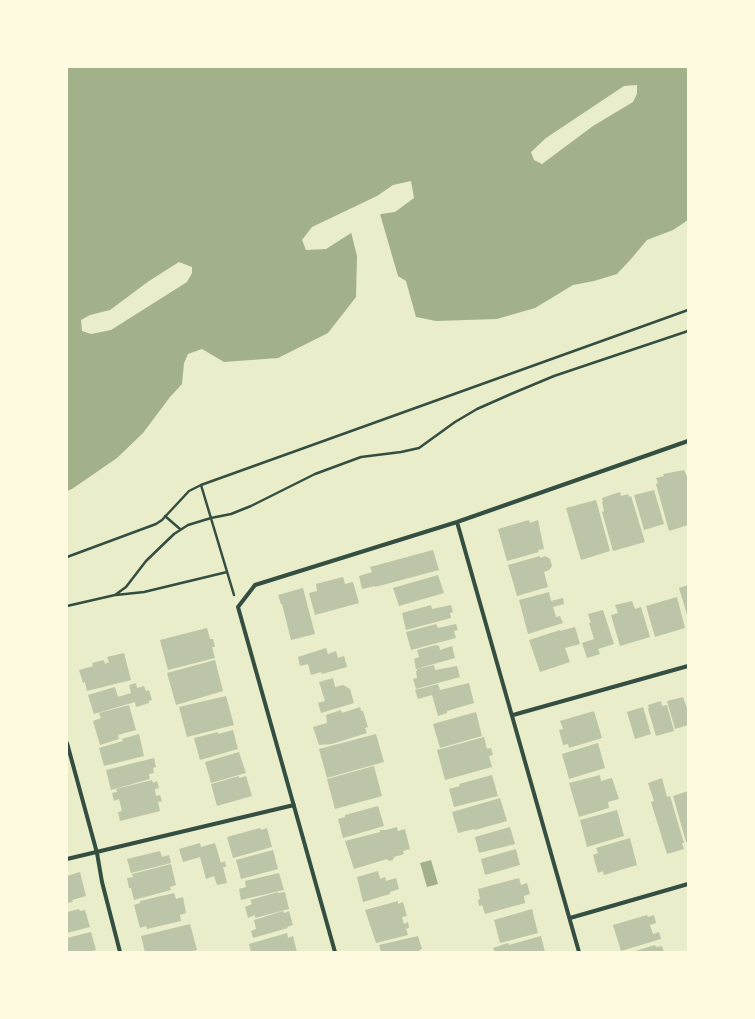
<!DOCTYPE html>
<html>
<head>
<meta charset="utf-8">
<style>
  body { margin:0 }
  #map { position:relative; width:755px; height:1019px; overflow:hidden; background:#e9edc9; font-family:"Fira Sans",sans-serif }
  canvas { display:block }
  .frame { position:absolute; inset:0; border:68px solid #fefae0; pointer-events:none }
</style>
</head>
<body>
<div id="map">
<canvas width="755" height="1019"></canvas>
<div class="frame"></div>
</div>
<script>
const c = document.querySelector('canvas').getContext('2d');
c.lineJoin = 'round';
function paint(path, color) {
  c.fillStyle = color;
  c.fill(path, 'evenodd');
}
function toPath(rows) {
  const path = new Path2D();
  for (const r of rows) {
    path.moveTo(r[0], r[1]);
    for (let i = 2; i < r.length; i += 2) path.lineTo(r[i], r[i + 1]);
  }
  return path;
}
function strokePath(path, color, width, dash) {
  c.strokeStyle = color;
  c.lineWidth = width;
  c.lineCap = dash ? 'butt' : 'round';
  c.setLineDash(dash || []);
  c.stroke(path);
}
const water = toPath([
  [67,67,688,67,688,220,673,230,647,240,631,259,617,274,594,281,573,285,535,308,497,319,436,321,416,317,406,281,398,276,380,214,351,232,357,256,356,297,328,333,278,358,224,362,202,349,188,354,184,363,182,384,170,397,143,433,117,458,72,489,67,491],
  [431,860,438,884,427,887,420,863]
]);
const pier = toPath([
  [637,85,637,94,633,102,593,126,542,164,534,160,531,152,546,138,624,86],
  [411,181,414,198,395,212,381,214,326,249,306,250,302,240,312,227,377,196,393,185],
  [179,262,192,267,192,273,187,282,111,330,91,334,82,331,81,320,90,315,110,310,149,281]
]);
const building = toPath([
  [684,470,688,479,688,525,669,531,656,484,658,483,656,478,664,476,663,474],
  [654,490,664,524,644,530,634,495],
  [620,492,621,496,628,494,629,497,631,496,645,542,613,551,602,512,604,511,602,502,603,502,602,498],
  [596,500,610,551,581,560,566,508],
  [529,520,530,523,538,520,544,549,538,550,539,552,507,561,498,529],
  [433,550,439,570,375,587,375,586,362,589,359,576,372,572,370,567],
  [540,556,540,558,545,556,550,559,552,566,549,570,544,572,548,587,517,596,508,565],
  [438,575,444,593,399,606,393,588],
  [343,577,345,584,353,582,359,603,315,615,309,593,317,591,316,584],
  [688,585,688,618,679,588],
  [303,588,315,634,291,640,282,604,281,604,278,595],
  [549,592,551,601,563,598,564,604,553,607,556,617,560,616,563,623,528,634,519,600],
  [677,597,685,628,655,637,646,606],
  [632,601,635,609,641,607,650,637,620,646,611,615,618,613,615,605],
  [431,605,432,609,451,605,453,612,450,613,451,618,406,630,402,613],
  [603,610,614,644,598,649,600,654,587,658,582,643,594,639,589,623,591,623,588,614],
  [436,624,438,628,456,624,458,630,454,631,456,638,411,650,406,632],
  [575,627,580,644,565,648,570,662,540,672,529,640,560,630,560,631],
  [207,628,210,639,213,639,215,647,212,647,215,658,168,670,160,640],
  [436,645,439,646,440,650,452,646,455,658,416,669,414,659,419,657,417,650],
  [326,648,328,654,336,651,338,658,344,656,347,667,322,674,321,672,311,675,308,664,300,666,298,657],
  [124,653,131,680,87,691,85,682,83,683,79,670,93,666,92,663,104,660,105,664,109,662,107,657],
  [215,660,223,691,176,705,167,673],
  [434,665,435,670,457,666,460,677,416,689,413,679,417,678,416,671,417,671,417,669],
  [333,678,335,687,343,685,350,689,354,703,321,713,318,703,325,701,319,682],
  [136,683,137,688,144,686,146,691,149,690,152,700,149,701,149,703,136,707,135,702,94,714,88,695,115,687,118,697,131,693,129,685],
  [469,683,474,703,447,711,447,713,438,716,432,695,418,699,415,690,438,684,440,690],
  [226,696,234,725,187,737,179,707],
  [683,697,688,711,688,725,675,729,667,701],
  [661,701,662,706,667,705,674,731,656,736,648,709,649,708,648,705],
  [129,705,136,730,118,735,119,739,100,745,93,721,101,718,99,713],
  [360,707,361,711,363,711,368,727,365,728,367,733,332,744,319,745,313,727,327,723,326,715,341,710,342,713],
  [643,707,651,734,635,739,627,712],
  [594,711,602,738,569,748,568,744,563,745,559,730,563,729,560,721],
  [476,712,482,736,440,748,433,724],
  [233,730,238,749,200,760,194,738,218,732,218,734],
  [139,734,144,756,104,766,99,748,123,741,122,739],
  [376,734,384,762,327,778,319,749],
  [484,737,487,749,491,748,493,755,489,756,492,767,445,780,437,750],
  [598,743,605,768,569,779,562,754],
  [239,752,246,773,211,783,205,762],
  [154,758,156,767,153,768,154,773,149,774,150,779,111,790,106,770],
  [374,766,382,796,335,809,327,779],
  [492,775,498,796,454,807,449,789,460,786,459,784],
  [600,775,601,781,612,778,619,799,608,802,609,808,579,817,569,783],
  [239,776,239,778,246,776,252,796,217,806,211,784],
  [662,778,667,797,670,796,684,843,682,843,684,849,667,854,651,802,654,801,648,783],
  [152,780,153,783,157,781,159,788,155,789,156,796,160,795,162,801,158,802,160,811,120,821,118,812,122,811,119,799,114,801,112,793,117,792,116,789],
  [688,791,688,842,686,842,673,796],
  [500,798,507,821,475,830,474,829,458,833,452,812],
  [378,806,384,826,343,838,338,819,345,817,345,815],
  [617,810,624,836,587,847,580,820],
  [397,827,398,831,405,829,410,849,403,851,404,854,394,857,393,860,389,861,387,859,354,869,345,841,380,832,380,830,386,830],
  [510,827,515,844,479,853,475,837],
  [260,828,261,830,267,828,272,847,233,858,227,837],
  [630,838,637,865,604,875,603,871,598,873,593,855,598,853,596,848],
  [200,843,201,847,215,843,221,863,225,861,226,867,223,867,227,883,217,885,214,876,206,879,200,857,183,862,179,849],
  [516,849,520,865,485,875,481,859],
  [273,850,278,869,241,879,236,860],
  [160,851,162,857,169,855,171,863,131,873,127,859],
  [171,864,176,885,170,887,171,890,134,900,131,888,129,888,127,878,133,877,132,874],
  [378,871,380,879,385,877,386,881,396,878,399,889,390,892,390,894,363,902,357,877],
  [80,872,86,896,72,900,73,902,67,903,67,876],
  [279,873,284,890,241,900,239,889,246,887,245,881],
  [519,878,521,885,527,883,530,894,524,896,525,903,485,914,482,905,479,906,478,900,480,899,478,889],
  [278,892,278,893,285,892,289,909,255,918,255,915,248,918,245,907,252,904,250,900],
  [174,893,176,899,183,897,186,913,180,915,181,921,147,929,146,926,140,928,134,905,140,903,140,901],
  [398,901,398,904,403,902,407,916,402,917,404,924,408,922,409,928,406,929,408,935,376,943,365,910],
  [79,909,80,911,85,910,90,927,67,933,67,912],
  [532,909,538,933,500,943,494,920],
  [283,911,284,913,289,911,293,925,287,927,288,928,253,938,251,931,256,929,254,920],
  [647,915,648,917,654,915,656,923,650,925,653,934,659,932,661,939,621,951,613,925],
  [190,924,197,950,187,952,145,952,141,936],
  [91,932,96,950,88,952,67,952,67,938],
  [287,933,288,938,293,936,297,952,251,952,249,944],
  [418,936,422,949,419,950,420,952,381,952,379,945],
  [541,936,545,952,495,952,493,948,508,943,509,945],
  [655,945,656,947,662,946,664,952,632,952]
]);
const path = toPath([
  [201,485,234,595],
  [165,516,180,529],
  [67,557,156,524,162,520,189,491,201,485,688,310],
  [116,595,144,592,227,572],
  [67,606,115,595,126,587,146,561,174,534,188,525,211,518,231,514,251,506,315,474,361,457,401,452,419,448,455,422,477,409,511,394,554,376,688,331]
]);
const minor = toPath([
  [457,522,579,952],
  [513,715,688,666],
  [67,743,97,853,102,882,120,952],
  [67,859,294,805],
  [570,918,688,884],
  [335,952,238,607,255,585,457,522,688,441]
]);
paint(water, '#a3b18a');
paint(pier, '#e9edc9');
paint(building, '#bcc5a7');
strokePath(path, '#344e41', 2.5);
strokePath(minor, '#344e41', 4);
</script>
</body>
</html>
